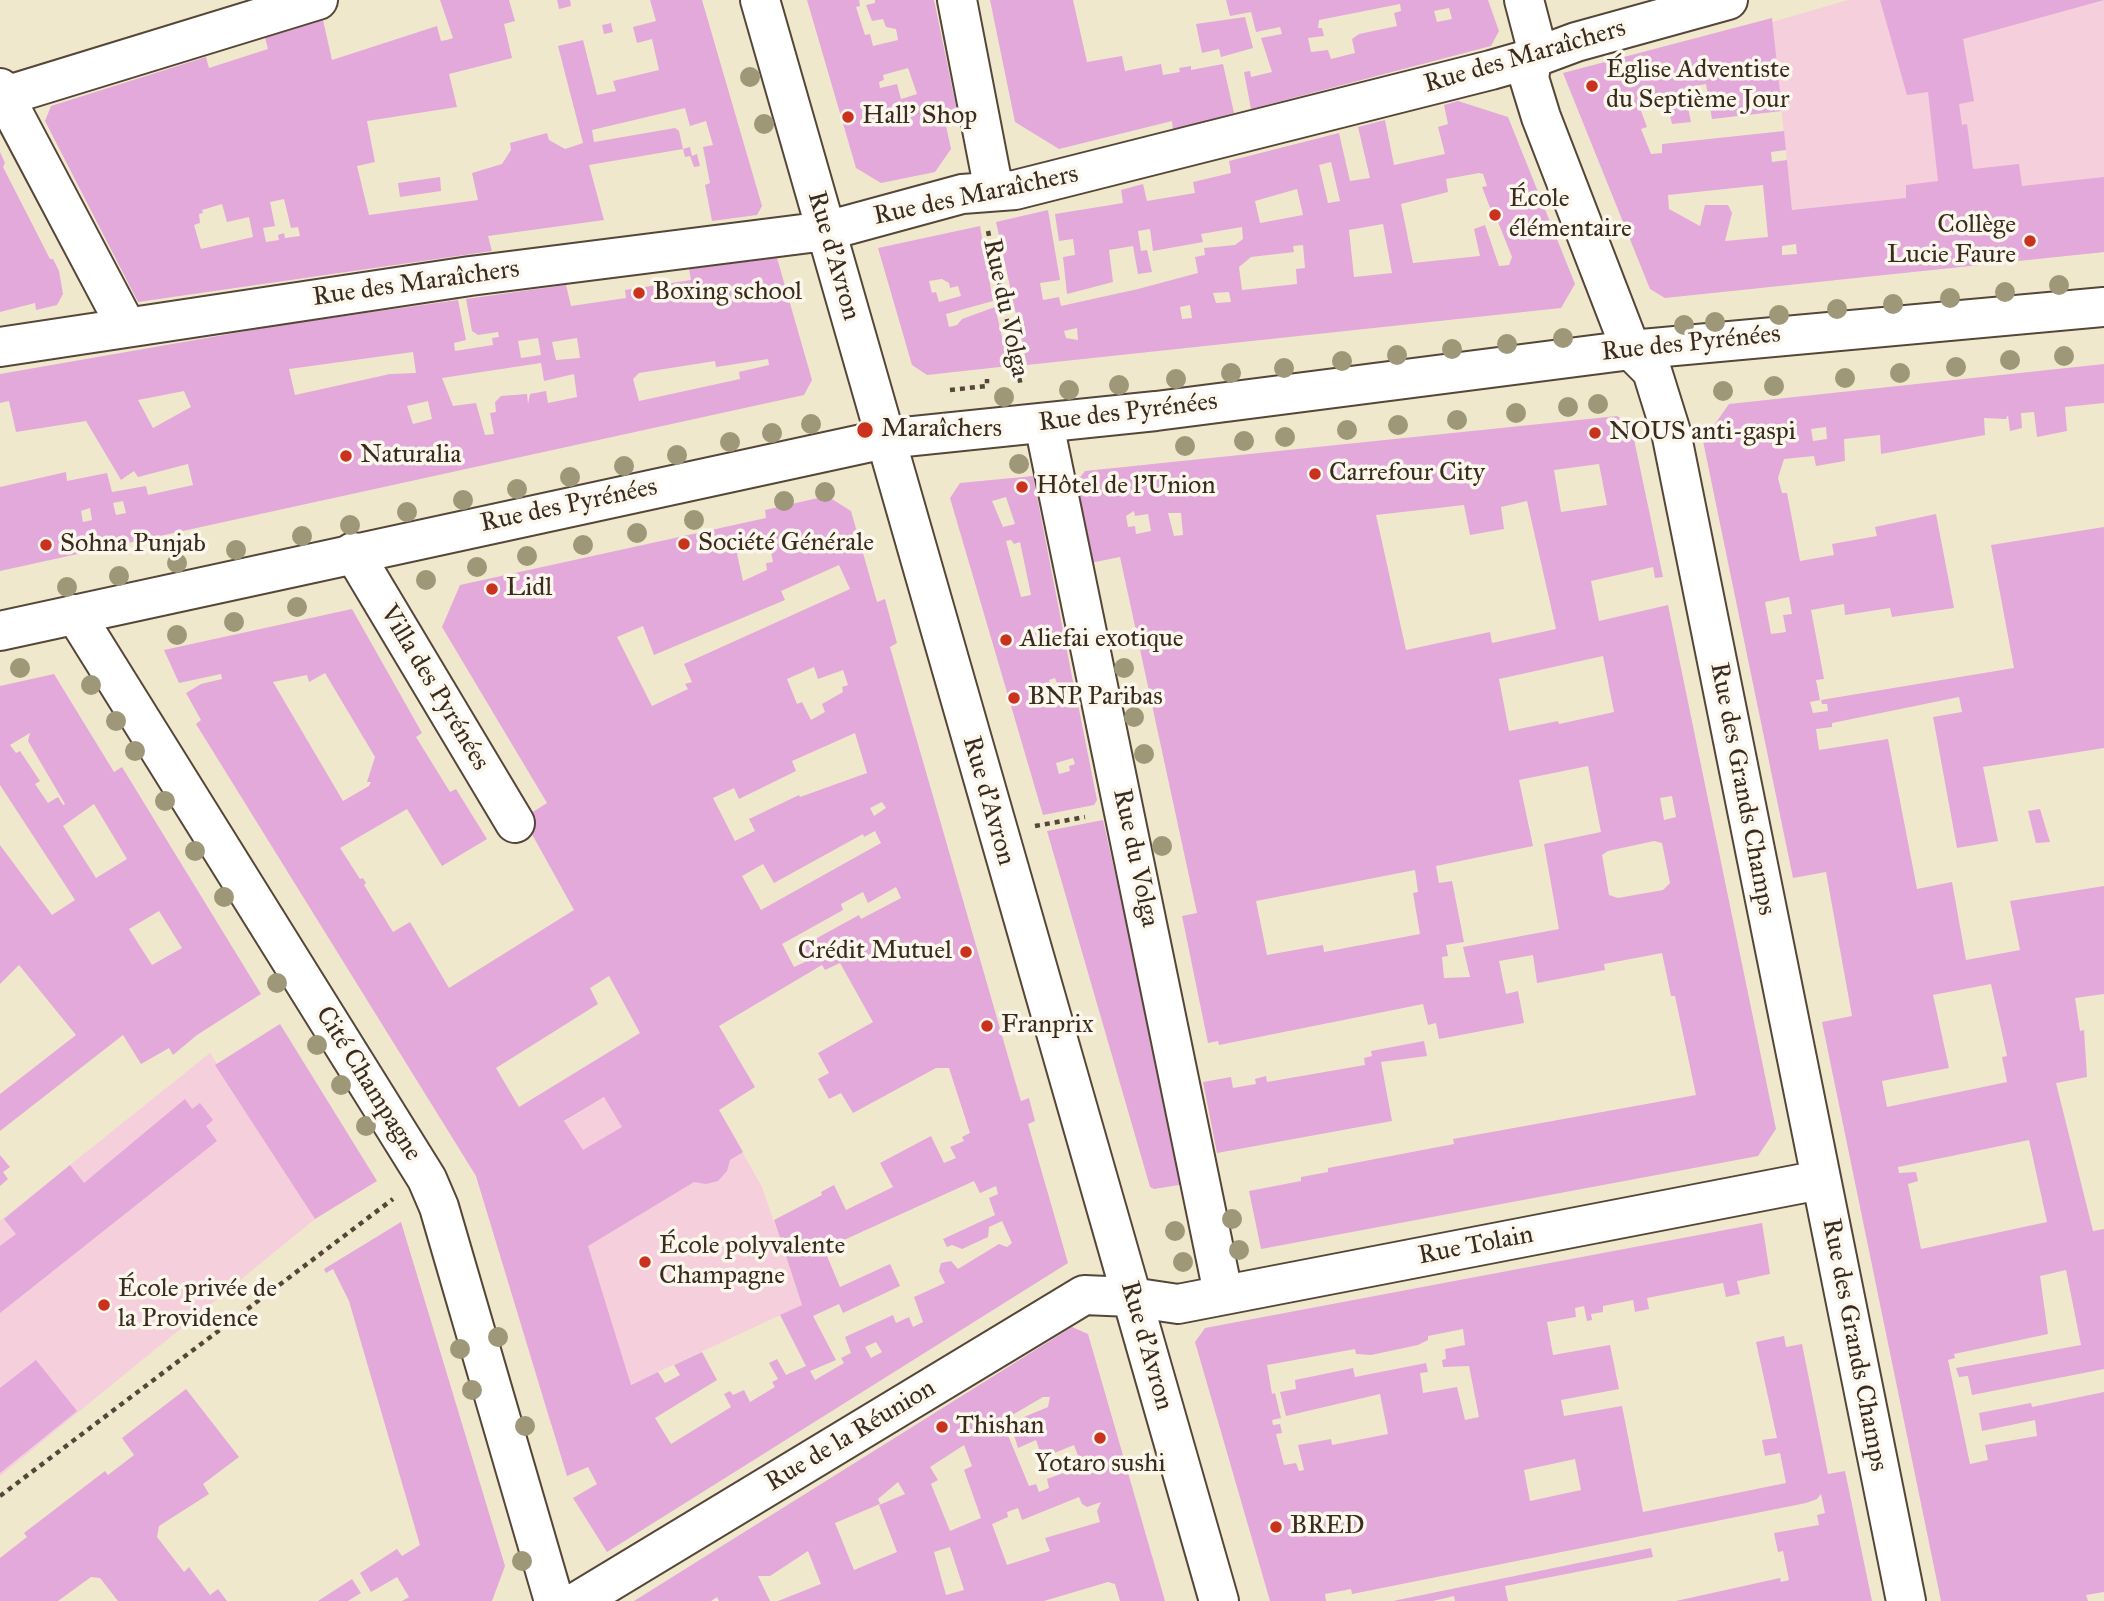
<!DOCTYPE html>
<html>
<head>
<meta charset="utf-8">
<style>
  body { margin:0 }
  canvas { display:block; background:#efe8cc }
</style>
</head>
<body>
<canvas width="2104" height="1601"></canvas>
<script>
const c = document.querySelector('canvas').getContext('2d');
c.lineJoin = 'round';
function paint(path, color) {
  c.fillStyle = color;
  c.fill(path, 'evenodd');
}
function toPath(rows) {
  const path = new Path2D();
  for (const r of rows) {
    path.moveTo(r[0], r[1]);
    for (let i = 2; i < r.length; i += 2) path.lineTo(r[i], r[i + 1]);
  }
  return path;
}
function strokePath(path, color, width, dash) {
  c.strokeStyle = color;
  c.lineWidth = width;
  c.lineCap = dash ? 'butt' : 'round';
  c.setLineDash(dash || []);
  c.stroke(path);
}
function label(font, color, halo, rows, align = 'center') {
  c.font = font + ' "IM FELL Great Primer",serif';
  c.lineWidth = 7;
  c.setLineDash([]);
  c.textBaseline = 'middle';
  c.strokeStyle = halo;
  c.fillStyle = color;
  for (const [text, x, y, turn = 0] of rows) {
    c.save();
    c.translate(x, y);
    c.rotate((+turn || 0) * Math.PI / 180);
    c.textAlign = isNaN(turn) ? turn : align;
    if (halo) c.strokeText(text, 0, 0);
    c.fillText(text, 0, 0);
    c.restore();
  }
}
const built = toPath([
  [1848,0,2104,0,2104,252,1800,283,1772,22],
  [684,1048,762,1187,802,1305,576,1410,551,1425,476,1176],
  [210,1053,315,1219,0,1476,0,1221]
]);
const building = toPath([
  [440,0,509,0,515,21,504,24,512,58,449,74,457,107,367,121,375,162,357,166,369,215,478,200,472,173,502,164,511,150,510,143,547,133,549,140,565,149,583,143,558,46,583,40,597,95,616,91,613,81,659,70,652,39,637,43,633,27,656,21,650,0,702,0,762,206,757,215,712,221,705,185,710,183,703,147,713,145,706,121,690,126,685,108,592,130,594,142,675,128,679,131,683,149,589,165,604,220,488,236,492,251,138,302,45,121,51,106,206,57,209,68,268,49,265,38,323,20,332,60,437,26,441,41,447,40,453,38],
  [284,199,291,228,298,227,300,236,285,238,284,233,278,235,279,240,266,242,263,228,275,226,270,202],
  [222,204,227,222,249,217,253,237,201,249,194,225,200,223,199,214,203,213,202,210],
  [557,0,570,0,571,6,559,9],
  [807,0,859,0,860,6,856,7,865,35,870,34,873,46,898,40,896,29,886,27,883,19,872,21,866,5,875,3,875,0,934,0,958,116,945,121,951,149,935,172,881,183,856,168],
  [908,68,917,94,901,99,897,84,880,88,879,82,884,80,883,75],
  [990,0,1073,0,1087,62,1122,56,1125,71,1161,64,1163,75,1180,72,1179,68,1191,66,1191,70,1223,64,1234,113,1173,130,1172,121,1059,149,1015,122],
  [1226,0,1488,0,1499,31,1491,46,1251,109,1244,72,1250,71,1251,77,1272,72,1261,38,1282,34,1280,27,1256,32,1251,12,1230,16],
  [1400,4,1401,11,1394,13,1397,26,1359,34,1352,39,1355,53,1331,59,1328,50,1311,52,1308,38,1324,36,1322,28,1318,28,1319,20],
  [1449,8,1452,19,1437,22,1434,11],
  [1880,0,2104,0,1963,39,1974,101,1959,104,1962,125,1967,124,1973,169,2019,164,2022,186,2104,177,2104,252,1665,298,1650,289,1563,73,1772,18,1782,111,1712,119,1706,84,1684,88,1691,122,1672,124,1666,100,1638,103,1647,127,1641,129,1651,154,1662,153,1662,144,1784,131,1786,150,1771,152,1772,162,1787,160,1792,210,1906,198,1906,185,1938,181,1928,92,1907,95],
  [1763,185,1768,237,1725,241,1732,213,1728,205,1705,205,1700,226,1669,209,1668,195],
  [1796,244,1797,254,1782,255,1782,246],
  [1245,17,1253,48,1221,57,1219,49,1202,53,1196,24],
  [611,23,613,32,604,34,602,25],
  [1458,101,1508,117,1575,284,1561,308,1027,365,996,222,1048,210,1060,280,1040,283,1043,300,1059,297,1061,306,1138,289,1198,273,1195,257,1205,255,1204,248,1235,245,1243,239,1242,227,1201,234,1203,242,1153,251,1150,229,1138,231,1141,251,1147,250,1152,272,1138,274,1133,246,1109,250,1113,282,1067,294,1063,257,1075,255,1073,239,1059,241,1055,214,1123,203,1121,190,1143,184,1147,201,1195,193,1193,182,1231,173,1229,161,1339,133,1350,181,1370,178,1358,127,1385,120,1394,165,1445,154,1438,127,1448,124,1444,105],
  [1331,162,1340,201,1328,203,1319,165],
  [1479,173,1483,174,1487,186,1482,187,1491,210,1498,214,1496,217,1512,257,1509,265,1499,266,1485,225,1474,229,1480,256,1413,263,1401,204,1448,192,1446,179],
  [1297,189,1303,215,1260,223,1255,201],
  [1383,224,1392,273,1354,277,1349,230],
  [1303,245,1305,268,1296,269,1297,284,1242,290,1239,267,1251,257,1294,252,1293,246],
  [1229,292,1231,302,1216,303,1213,293],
  [1190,305,1192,318,1182,319,1180,307],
  [1077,328,1078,340,1066,338,1064,331],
  [690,147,692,156,697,154,700,166,694,167,690,156,685,157,683,149],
  [0,152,5,163,3,167,50,259,53,259,59,271,63,294,57,305,36,310,35,303,0,312],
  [440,177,441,191,400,197,398,183],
  [980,226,993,301,946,314,949,327,957,325,962,319,995,307,1009,366,927,375,912,365,878,248],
  [942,279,949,283,950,288,958,286,961,296,939,302,936,292,932,293,929,281],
  [777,258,812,380,804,395,0,571,0,487,66,472,67,481,107,473,112,492,146,486,148,495,193,485,188,464,138,477,134,471,121,480,86,421,16,432,9,401,0,403,0,374,281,325,458,300,466,340,454,343,455,351,493,345,492,338,499,337,498,332,478,335,472,331,466,299,566,285,571,306,626,298,625,290,691,280,689,269],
  [538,338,541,355,521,358,518,341],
  [577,338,580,358,556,360,552,342],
  [413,352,416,373,390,374,295,395,289,369],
  [768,359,769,365,739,372,740,379,639,401,633,379,639,373,715,361,716,367],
  [541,363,544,381,574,374,577,397,548,403,546,391,530,394,528,404,527,394,501,396,495,402,496,412,490,413,494,434,485,435,476,403,453,406,442,378],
  [184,391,191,407,153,428,138,400],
  [428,401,432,419,413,424,407,406],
  [123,501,126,513,116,515,113,503],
  [90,508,92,520,83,522,81,511],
  [2104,364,2104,403,2065,407,2067,431,2037,437,2034,412,2021,413,2022,428,2010,431,2008,415,2006,419,1984,418,1985,435,1881,454,1880,435,1844,439,1845,461,1816,466,1814,456,1784,459,1778,478,1782,493,1787,493,1800,561,1834,555,1832,544,1877,536,1875,527,1936,514,1954,608,1892,617,1890,608,1845,615,1844,604,1811,610,1824,679,1816,680,1820,700,1810,702,1813,713,1828,711,1827,704,1822,704,1821,700,2014,668,1991,545,2104,527,2104,748,1983,767,1998,841,1957,848,1933,717,1962,712,1959,697,1832,723,1832,727,1816,729,1819,750,1888,739,1917,889,1952,882,1966,960,2020,950,2010,901,2104,886,2104,994,2075,998,2080,1031,2084,1030,2087,1077,2056,1083,2093,1231,2104,1229,2104,1369,1972,1395,1968,1376,1959,1377,1956,1368,2081,1345,2066,1270,2040,1276,2048,1334,1954,1354,1955,1358,1948,1360,1970,1464,1988,1460,1985,1445,2037,1436,2035,1420,1982,1431,1979,1413,2031,1403,2032,1407,2104,1392,2104,1592,2086,1595,2088,1601,1941,1601,1822,1022,1852,1016,1826,872,1793,878,1703,441,1729,404],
  [1826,427,1827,439,1813,441,1811,429],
  [1789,597,1792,614,1783,615,1786,632,1771,634,1765,602],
  [1991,984,2007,1056,2002,1057,2007,1082,1887,1107,1882,1081,1949,1068,1933,995],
  [2029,1140,2047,1222,1921,1249,1908,1184,1918,1181,1916,1172,1899,1173,1898,1167],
  [1617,416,1631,425,1663,577,1655,578,1653,567,1591,581,1599,621,1668,605,1776,1129,1758,1156,1261,1249,1249,1191,1301,1181,1301,1177,1328,1172,1328,1168,1454,1144,1453,1139,1696,1095,1675,996,1671,996,1662,953,1604,964,1605,970,1537,983,1533,955,1499,961,1506,994,1518,991,1524,1023,1439,1039,1436,1023,1428,1025,1423,1004,1219,1045,1218,1041,1208,1043,1182,916,1197,913,1120,557,1090,563,1075,484,1085,471],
  [1599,464,1607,505,1561,512,1554,470],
  [1527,501,1556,629,1492,643,1490,632,1406,650,1376,515,1464,505,1470,535,1504,529,1501,507],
  [1134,511,1135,516,1148,514,1151,531,1136,534,1135,526,1128,527,1126,516],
  [1168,513,1181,513,1183,535,1174,536],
  [1603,656,1614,712,1559,724,1558,721,1509,731,1499,679],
  [1588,766,1601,832,1544,844,1559,929,1463,947,1470,977,1444,978,1442,957,1448,956,1446,945,1464,942,1452,881,1439,883,1436,866,1533,846,1519,780],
  [1672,796,1676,817,1664,820,1660,798],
  [1654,841,1662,843,1670,883,1663,890,1618,898,1609,895,1602,855,1608,851],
  [1415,870,1418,892,1413,893,1420,934,1324,952,1323,945,1267,955,1256,901],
  [1033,476,1075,692,1061,694,1055,678,1049,680,1058,703,1077,699,1097,800,1094,805,1043,815,950,498,960,483],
  [1006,497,1015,524,1003,527,992,501],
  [1011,540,1014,544,1020,542,1031,595,1021,597,1006,541],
  [1073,758,1075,764,1069,766,1070,771,1059,774,1056,763],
  [827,496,851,511,877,602,885,599,897,643,890,647,1018,1091,1021,1101,1029,1098,1035,1121,1028,1124,1068,1263,607,1552,573,1498,597,1484,588,1467,567,1476,476,1176,196,724,201,720,186,693,201,684,222,679,221,674,179,683,164,650,352,609,422,733,416,737,450,792,456,789,487,839,442,866,407,809,340,848,360,879,363,878,366,883,364,885,393,932,410,922,449,988,574,910,523,818,547,803,442,627,460,585,766,518,765,510],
  [770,546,773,562,766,563,767,570,743,581,737,554],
  [839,565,850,589,684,664,692,682,685,684,688,689,652,706,617,637,643,626,654,655,785,600,781,591],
  [814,667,818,679,843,670,848,685,842,687,843,692,822,704,825,712,811,720,802,702,797,704,787,679],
  [325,673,375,757,367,782,371,782,369,786,343,801,273,682,307,675,309,682],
  [855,733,867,773,800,797,799,795,749,819,755,831,735,841,713,798,734,788,739,799,796,771,792,761],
  [882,802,886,808,874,816,870,808],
  [875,831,881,843,761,910,742,876,763,864,774,883,863,834,864,837],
  [896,887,901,898,861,919,859,915,808,943,798,950,805,962,794,967,782,944,843,910,841,904,863,892,868,903],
  [840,963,873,1022,818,1053,829,1073,818,1079,829,1099,841,1093,853,1113,936,1068,949,1068,970,1133,962,1137,964,1141,950,1147,956,1158,944,1163,931,1136,880,1163,893,1187,846,1210,834,1185,821,1192,822,1195,774,1220,802,1305,780,1315,806,1366,786,1375,777,1359,769,1363,778,1379,772,1382,775,1387,750,1402,744,1390,733,1395,730,1391,724,1394,731,1407,671,1444,655,1418,717,1380,702,1352,674,1365,680,1375,665,1383,658,1372,631,1385,588,1246,694,1182,706,1184,718,1181,727,1171,730,1160,743,1152,719,1110,755,1087,719,1026,822,965,825,970],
  [609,976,640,1033,519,1107,496,1068,598,1004,590,988],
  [604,1097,622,1127,583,1150,564,1121],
  [974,1181,980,1193,996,1186,998,1194,989,1198,995,1215,943,1239,947,1247,952,1245,962,1249,988,1237,989,1227,1002,1221,1012,1243,1007,1247,999,1244,958,1269,951,1261,941,1263,939,1271,945,1283,914,1297,923,1322,913,1327,909,1317,896,1323,893,1315,845,1337,851,1353,841,1358,844,1363,815,1380,810,1371,836,1360,813,1316,839,1304,843,1313,900,1286,890,1264,840,1287,824,1249],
  [876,1342,882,1352,871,1358,865,1347],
  [54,674,114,772,122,767,261,994,197,1035,173,1055,169,1048,141,1064,123,1035,0,1131,0,1094,76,1035,19,965,0,984,0,845,52,915,75,900,0,785,0,686],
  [30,733,28,741,65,804,63,805,58,797,48,803,35,784,40,781,20,751,16,753,10,745],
  [94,804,127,859,96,878,63,826],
  [159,911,182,948,152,965,129,929],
  [2040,809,2050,842,2036,843,2028,811],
  [1103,820,1185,1184,1154,1189,1150,1187,1047,831],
  [280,1024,377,1181,315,1219,215,1065],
  [1424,1041,1427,1056,1381,1062,1392,1121,1217,1153,1203,1082,1231,1077,1233,1088,1256,1084,1255,1079,1266,1076,1267,1082,1365,1065,1364,1058,1372,1056,1371,1051],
  [185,1099,192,1109,200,1103,213,1120,206,1126,217,1141,0,1313,0,1246,16,1234,4,1219,70,1165,84,1183],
  [0,1155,10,1167,3,1172,8,1179,0,1186],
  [401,1222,505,1566,492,1601,402,1601,409,1597,397,1577,371,1592,360,1573,397,1549,402,1556,420,1545,349,1301,333,1269,326,1273,324,1269],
  [1762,1223,1770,1274,1737,1281,1740,1294,1726,1297,1723,1283,1647,1298,1649,1309,1635,1312,1633,1300,1603,1306,1603,1312,1591,1314,1592,1320,1587,1321,1584,1306,1575,1308,1576,1317,1547,1322,1553,1355,1610,1345,1619,1389,1561,1400,1564,1416,1622,1406,1643,1512,1786,1483,1780,1453,1765,1456,1762,1440,1777,1438,1756,1342,1784,1336,1786,1347,1802,1344,1828,1474,1845,1471,1872,1601,1676,1601,1780,1578,1781,1582,1789,1580,1783,1551,1778,1552,1774,1533,1819,1525,1817,1515,1825,1513,1821,1494,1817,1499,1806,1503,1352,1594,1351,1589,1325,1594,1326,1601,1270,1601,1195,1342,1205,1328],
  [1463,1329,1465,1345,1445,1349,1446,1359,1442,1360,1443,1367,1469,1366,1479,1417,1465,1420,1457,1387,1423,1393,1420,1373,1428,1372,1426,1363,1355,1377,1353,1368,1295,1380,1296,1389,1280,1392,1286,1416,1380,1394,1388,1434,1332,1445,1331,1439,1298,1445,1304,1470,1299,1471,1296,1463,1284,1465,1276,1434,1282,1433,1280,1424,1273,1425,1272,1420,1281,1418,1275,1393,1272,1394,1267,1365,1355,1349,1356,1354,1371,1355,1418,1345,1428,1340,1428,1336],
  [1575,1459,1581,1490,1530,1501,1524,1470],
  [1072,1327,1088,1334,1165,1601,1120,1601,1115,1584,1108,1582,1044,1601,778,1601,821,1584,808,1551,770,1576,758,1576,770,1601,719,1601,717,1597,711,1601,634,1601],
  [1043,1397,1050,1397,1048,1407,1024,1417,1029,1428,1014,1435,1018,1448,1036,1440,1042,1458,1074,1445,1078,1456,1060,1463,1063,1473,1047,1479,1049,1488,1039,1492,1036,1484,1029,1486,1002,1421],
  [964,1445,972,1466,964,1470,981,1518,950,1531,931,1484,938,1480,930,1467],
  [898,1482,905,1494,879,1505,897,1552,854,1570,835,1523,880,1504,878,1499],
  [1079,1497,1082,1504,1087,1507,1101,1502,1097,1511,1100,1522,1045,1538,1050,1551,1007,1565,992,1524,1008,1517,1007,1512,1018,1508,1022,1520],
  [950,1547,964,1590,946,1595,934,1552],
  [36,1360,77,1411,0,1473,0,1388],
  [186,1389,239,1457,203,1484,209,1494,159,1526,157,1537,184,1572,189,1567,210,1595,218,1589,227,1601,118,1601,100,1578,91,1577,58,1601,0,1601,0,1558,27,1537,24,1533,105,1471,108,1475,134,1455,122,1438],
  [1651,1548,1653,1557,1505,1586,1508,1601,1455,1601,1454,1596,1433,1601,1393,1601],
  [352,1579,361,1593,348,1601,318,1601]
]);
const path = toPath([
  [988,231,1021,386],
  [950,390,987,386,987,379],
  [1035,826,1085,817],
  [0,1496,393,1199]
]);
const minor = toPath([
  [760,0,1219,1601],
  [957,0,994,191],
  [1524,0,1535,42,1529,78,1541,117,1631,350,1652,371,1671,432,1906,1601],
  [0,88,126,326],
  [5,96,318,0],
  [0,347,470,276,826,231,962,194,1015,190,1491,70,1533,58,1576,42,1728,0],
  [1044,424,1223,1293],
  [353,552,515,823],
  [75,614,427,1179,439,1207,554,1601],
  [578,1601,1084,1295,1131,1297,1178,1304,1820,1180]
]);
const major = toPath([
  [0,631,885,439,1156,411,1631,350,2104,307]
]);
const trees = [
  [750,77],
  [764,124],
  [2059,285],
  [2005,292],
  [1950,298],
  [1893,304],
  [1837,309],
  [1779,315],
  [1715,322],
  [1684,325],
  [1563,338],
  [1507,344],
  [1452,349],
  [1397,355],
  [2064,356],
  [2010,360],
  [1342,361],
  [1956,367],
  [1284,368],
  [1231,373],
  [1900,373],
  [1845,378],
  [1176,379],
  [1119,385],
  [1774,386],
  [1069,390],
  [1723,391],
  [1004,397],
  [1598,404],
  [1568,407],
  [1516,413],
  [1457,420],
  [811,424],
  [1398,425],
  [1347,430],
  [772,433],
  [1285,437],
  [1244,441],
  [730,442],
  [1185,446],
  [677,455],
  [1019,464],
  [624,466],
  [570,477],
  [517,489],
  [825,492],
  [463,500],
  [784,501],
  [407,512],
  [694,520],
  [350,525],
  [637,533],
  [302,536],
  [583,545],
  [236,550],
  [527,556],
  [177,563],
  [477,567],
  [119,576],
  [426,580],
  [67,587],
  [297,607],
  [234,622],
  [177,635],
  [20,668],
  [1124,668],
  [91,685],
  [1134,717],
  [116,721],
  [135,751],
  [1144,754],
  [165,801],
  [1162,846],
  [195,851],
  [224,897],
  [277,983],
  [317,1045],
  [341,1085],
  [366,1126],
  [1232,1219],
  [1175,1231],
  [1239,1250],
  [1183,1262],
  [498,1337],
  [460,1349],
  [472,1390],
  [525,1426],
  [522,1561]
];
const markers = [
  [1592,86,7,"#c8321e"],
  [848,117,7,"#c8321e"],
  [1495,215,7,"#c8321e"],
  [2030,241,7,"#c8321e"],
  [639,293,7,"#c8321e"],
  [865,430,9,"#c8321e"],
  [1595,433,7,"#c8321e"],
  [346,456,7,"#c8321e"],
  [1315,474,7,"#c8321e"],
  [1022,487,7,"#c8321e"],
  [684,544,7,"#c8321e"],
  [46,545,7,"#c8321e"],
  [492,589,7,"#c8321e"],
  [1006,640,7,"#c8321e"],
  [1014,698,7,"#c8321e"],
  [966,952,7,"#c8321e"],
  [987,1026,7,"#c8321e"],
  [645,1262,7,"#c8321e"],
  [104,1305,7,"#c8321e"],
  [942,1427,7,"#c8321e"],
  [1100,1438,7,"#c8321e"],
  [1276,1527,7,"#c8321e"]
];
const streetNames = [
  ["Rue des Maraîchers",1525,57,-16],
  ["Rue des Maraîchers",976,196,-12],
  ["Rue d'Avron",833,256,74],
  ["Rue des Maraîchers",416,284,-8],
  ["Rue du Volga",1005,308,78],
  ["Rue des Pyrénées",1691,344,-6],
  ["Rue des Pyrénées",1128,413,-7],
  ["Rue des Pyrénées",569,506,-12],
  ["Villa des Pyrénées",434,688,59],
  ["Rue des Grands Champs",1742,789,79],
  ["Rue d'Avron",988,801,74],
  ["Rue du Volga",1135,858,78],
  ["Cité Champagne",368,1084,58],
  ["Rue Tolain",1476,1246,-11],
  ["Rue des Grands Champs",1854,1345,79],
  ["Rue d'Avron",1146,1346,74],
  ["Rue de la Réunion",851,1436,-31]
];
const poiNames = [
  ["Église Adventiste",1606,71],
  ["du Septième Jour",1606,101],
  ["Hall' Shop",862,117],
  ["École",1509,200],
  ["élémentaire",1509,230],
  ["Collège",2016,226,"right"],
  ["Lucie Faure",2016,256,"right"],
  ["Boxing school",653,293],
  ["Maraîchers",881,430],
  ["NOUS anti-gaspi",1609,433],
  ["Naturalia",360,456],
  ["Carrefour City",1329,474],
  ["Hôtel de l'Union",1036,487],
  ["Société Générale",698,544],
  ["Sohna Punjab",60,545],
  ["Lidl",506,589],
  ["Aliefai exotique",1020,640],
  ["BNP Paribas",1028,698],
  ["Crédit Mutuel",952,952,"right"],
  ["Franprix",1001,1026],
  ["École polyvalente",659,1247],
  ["Champagne",659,1277],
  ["École privée de",118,1290],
  ["la Providence",118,1320],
  ["Thishan",956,1427],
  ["Yotaro sushi",1100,1465,"center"],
  ["BRED",1290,1527]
];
paint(built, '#f5cfdb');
paint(building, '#e3a9db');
strokePath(minor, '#564638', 42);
strokePath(major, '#564638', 42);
strokePath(path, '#564638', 4.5, [5, 5]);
strokePath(minor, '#fff', 38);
strokePath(major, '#fff', 38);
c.fillStyle = '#9e9778';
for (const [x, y] of trees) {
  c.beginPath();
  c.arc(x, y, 10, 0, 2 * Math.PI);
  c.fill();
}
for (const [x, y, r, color] of markers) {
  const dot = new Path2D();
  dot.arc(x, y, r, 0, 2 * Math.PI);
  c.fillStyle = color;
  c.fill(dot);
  strokePath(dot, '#fbf7ec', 2.5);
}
label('26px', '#3b2a1e', '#fbf7ec', streetNames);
label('26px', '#3b2a1e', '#fbf7ec', poiNames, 'left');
</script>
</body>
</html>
